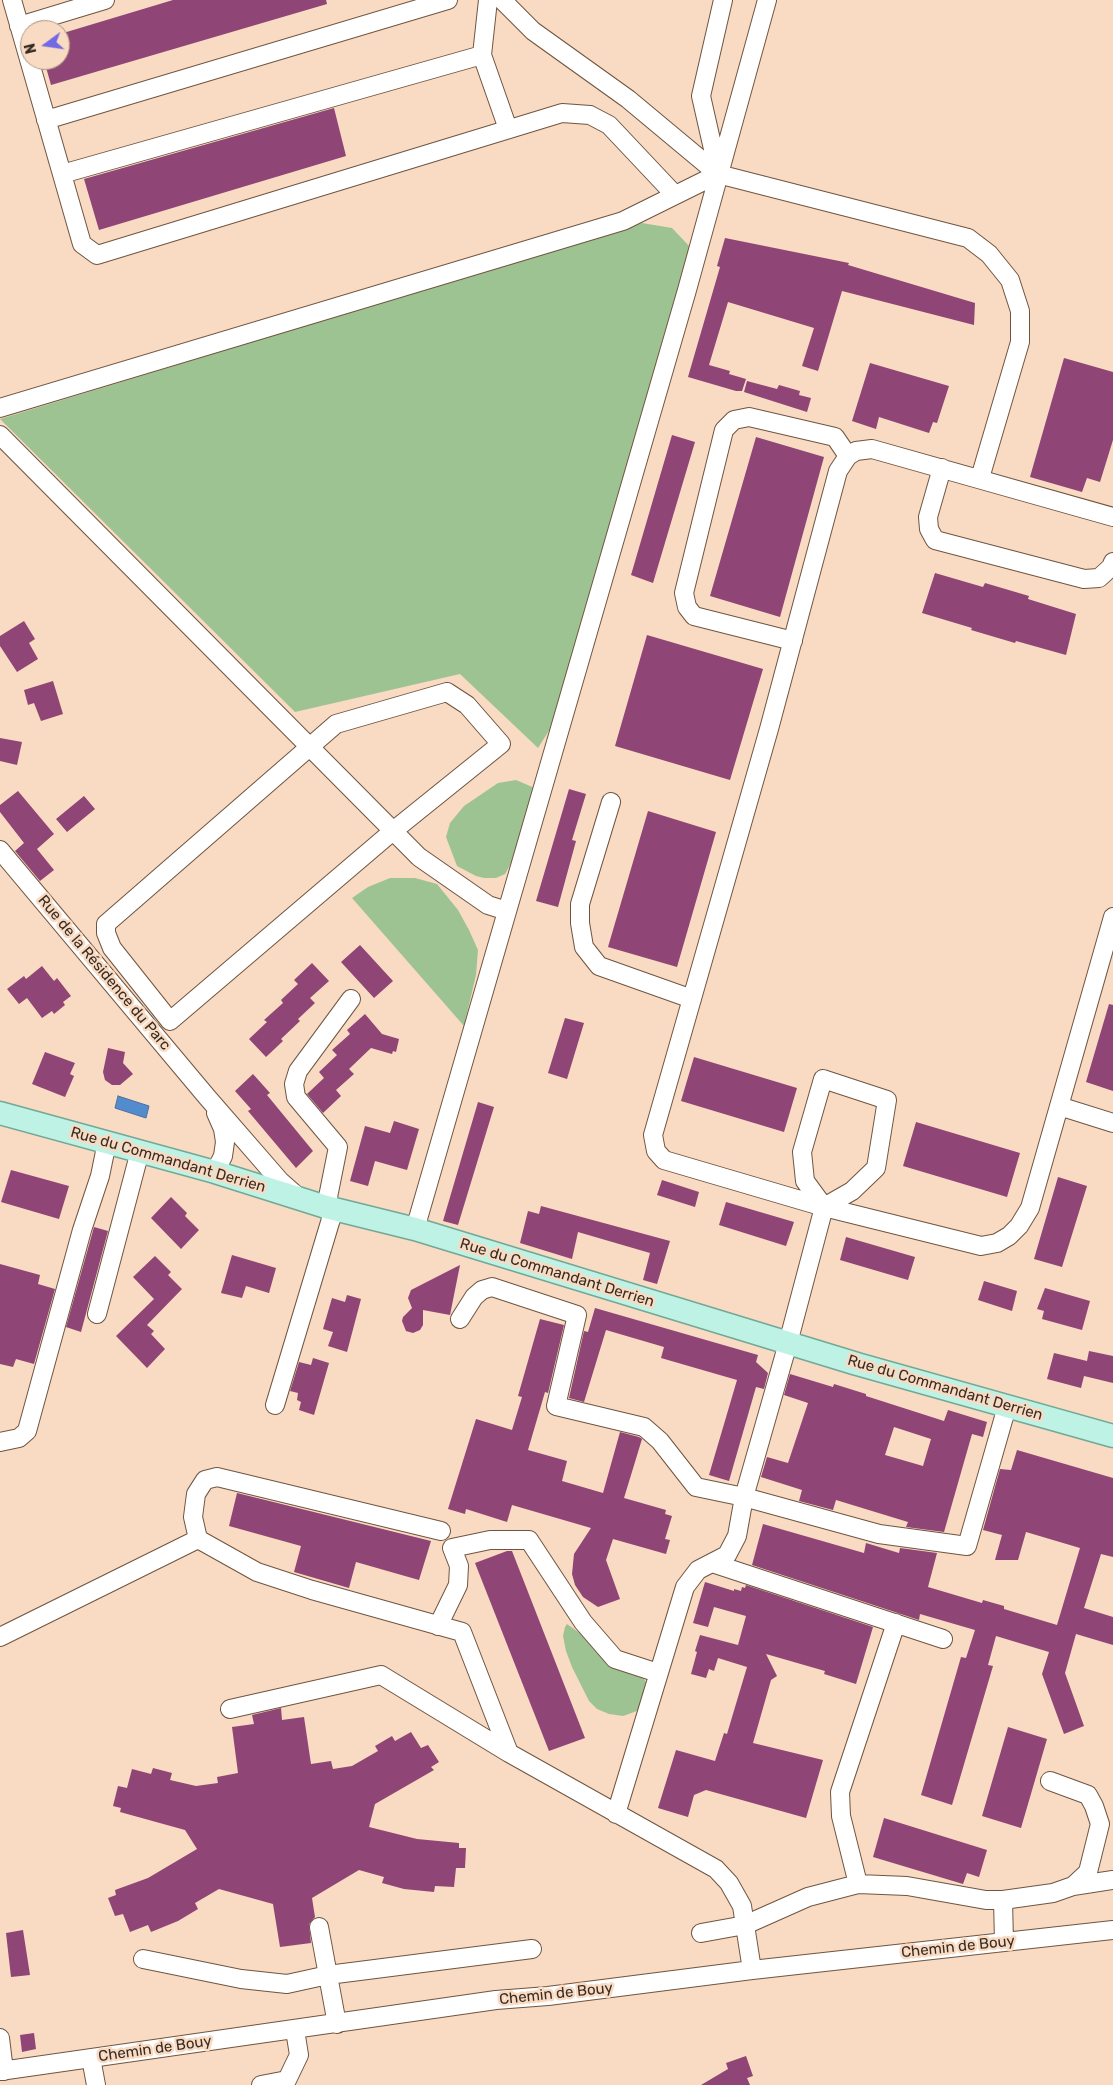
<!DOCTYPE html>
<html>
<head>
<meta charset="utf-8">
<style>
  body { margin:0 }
  #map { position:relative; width:1113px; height:2085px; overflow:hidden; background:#f9dac2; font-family:Rubik,sans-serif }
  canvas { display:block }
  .north { position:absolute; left:20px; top:20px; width:50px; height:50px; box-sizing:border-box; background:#f9dac2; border:1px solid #ab9482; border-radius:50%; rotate:256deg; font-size:14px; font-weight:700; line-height:20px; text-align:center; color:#372c23 }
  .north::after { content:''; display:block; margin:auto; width:18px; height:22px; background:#7269e4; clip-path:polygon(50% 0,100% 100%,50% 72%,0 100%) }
</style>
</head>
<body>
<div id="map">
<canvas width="1113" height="2085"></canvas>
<div class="north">N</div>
</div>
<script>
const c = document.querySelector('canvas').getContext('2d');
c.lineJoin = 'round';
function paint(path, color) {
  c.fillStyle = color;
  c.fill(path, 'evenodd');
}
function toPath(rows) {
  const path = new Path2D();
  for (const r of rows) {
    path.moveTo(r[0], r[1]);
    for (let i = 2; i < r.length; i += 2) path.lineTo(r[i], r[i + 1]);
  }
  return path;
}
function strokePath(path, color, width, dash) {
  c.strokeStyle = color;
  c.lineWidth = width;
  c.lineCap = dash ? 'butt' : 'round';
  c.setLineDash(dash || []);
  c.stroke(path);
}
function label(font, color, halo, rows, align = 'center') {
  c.font = font + ' Rubik,sans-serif';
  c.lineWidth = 5;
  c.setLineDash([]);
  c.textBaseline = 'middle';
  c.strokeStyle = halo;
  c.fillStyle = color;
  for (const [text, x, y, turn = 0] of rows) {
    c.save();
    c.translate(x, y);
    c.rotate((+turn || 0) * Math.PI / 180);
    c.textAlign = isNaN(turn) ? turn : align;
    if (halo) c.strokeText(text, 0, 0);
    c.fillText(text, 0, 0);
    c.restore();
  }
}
const green = toPath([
  [642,223,672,228,691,248,550,729,538,748,460,674,295,712,0,419],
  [516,780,537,789,514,858,505,874,496,878,484,878,476,876,457,866,446,837,450,823,464,806,498,783],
  [390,878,415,878,437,884,458,910,469,930,478,950,476,975,464,1026,352,898,368,887],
  [567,1624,644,1679,647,1684,643,1706,637,1711,623,1716,609,1714,597,1709,589,1701,572,1667,566,1651,563,1636,565,1627]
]);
const water = toPath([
  [118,1096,149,1106,146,1118,115,1108,118,1096]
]);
const building = toPath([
  [173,0,326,0,327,4,51,85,44,60,60,60,60,34],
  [334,108,346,156,99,230,84,179],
  [725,238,849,263,848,265,975,303,974,325,842,291,818,371,802,366,814,328,728,302,709,365,730,371,729,374,746,379,742,391,736,391,688,377,720,267,717,266],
  [1064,358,1113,372,1113,440,1100,482,1087,478,1082,492,1030,477],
  [870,363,949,386,937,423,933,422,929,433,879,417,876,429,852,421],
  [747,381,777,389,779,385,800,391,799,395,811,398,807,412,744,392],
  [672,435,695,442,653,583,631,575],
  [756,437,824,457,780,617,710,596],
  [935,573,983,587,985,583,1029,596,1028,599,1076,614,1066,655,1016,641,1015,643,971,630,972,628,922,613],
  [24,621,35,639,29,643,38,659,17,672,0,646,0,636],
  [647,635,763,669,730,780,615,746],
  [53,681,63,714,41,721,34,703,28,705,24,690],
  [0,738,22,742,17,765,0,761],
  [569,789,586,794,572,840,576,841,558,907,536,901],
  [18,791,54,834,37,849,54,870,40,881,15,851,24,843,0,812,0,805],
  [84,796,95,809,67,832,56,819],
  [648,811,716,832,677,967,608,947],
  [360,945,393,981,374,998,341,962],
  [312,963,329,981,310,998,315,1003,298,1019,300,1021,281,1039,283,1041,266,1057,249,1039,267,1022,264,1020,283,1003,281,1000,298,984,294,980],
  [42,966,54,981,57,978,71,996,63,1002,65,1005,54,1014,52,1011,42,1018,27,998,19,1004,7,989,24,976,26,979],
  [1109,1004,1113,1005,1113,1091,1086,1082],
  [365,1014,382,1034,399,1039,396,1052,393,1051,392,1054,371,1048,349,1069,354,1074,336,1090,341,1096,323,1113,307,1094,324,1078,319,1072,337,1055,332,1050,350,1034,347,1030],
  [565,1018,584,1023,567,1079,548,1073],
  [108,1048,125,1052,123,1063,133,1074,120,1085,112,1085,105,1080,103,1072],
  [45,1052,75,1063,70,1074,74,1076,65,1097,32,1084],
  [694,1057,797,1088,784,1132,681,1101],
  [253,1074,270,1093,267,1095,313,1151,296,1168,248,1111,251,1109,235,1091],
  [478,1102,494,1107,458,1225,443,1221],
  [394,1121,419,1129,407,1170,375,1161,368,1186,350,1181,365,1126,390,1133],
  [916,1122,1020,1153,1007,1197,903,1166],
  [11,1170,69,1186,59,1219,1,1202],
  [1058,1177,1087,1186,1062,1267,1034,1259],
  [662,1180,699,1192,695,1207,657,1195],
  [171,1197,187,1213,185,1216,199,1230,181,1249,151,1218],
  [726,1202,794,1222,786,1246,719,1225],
  [541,1206,670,1241,657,1284,643,1280,650,1253,578,1232,572,1259,520,1243,528,1211,539,1214],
  [94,1227,108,1231,81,1332,66,1327],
  [846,1237,915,1257,908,1280,840,1260],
  [232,1255,276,1268,269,1293,246,1286,242,1298,221,1293],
  [155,1256,171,1272,168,1275,182,1289,147,1325,154,1331,151,1334,165,1349,147,1368,116,1336,154,1299,133,1277],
  [0,1264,40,1275,38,1284,55,1289,34,1364,16,1359,13,1367,0,1364],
  [460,1265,450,1315,423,1310,423,1325,420,1330,413,1333,406,1331,402,1321,403,1317,412,1308,408,1298,411,1290],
  [984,1281,1017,1291,1012,1311,978,1300],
  [1045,1288,1090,1301,1082,1330,1042,1319,1044,1311,1037,1309],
  [347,1295,361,1299,347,1352,328,1346,333,1332,323,1329,332,1298,345,1302],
  [595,1308,758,1355,756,1362,768,1373,764,1389,756,1387,729,1481,709,1475,737,1380,661,1358,664,1347,606,1330,584,1402,569,1398,584,1331,588,1332],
  [540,1319,564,1325,548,1393,545,1392,528,1450,567,1461,562,1481,603,1493,620,1432,639,1437,642,1439,624,1498,666,1510,665,1514,672,1516,665,1539,670,1540,666,1554,613,1539,606,1560,620,1599,598,1607,583,1597,575,1585,572,1574,574,1554,591,1528,512,1505,507,1522,466,1509,465,1514,448,1509,476,1419,512,1430,522,1397,518,1396],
  [1089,1351,1113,1356,1113,1383,1084,1376,1081,1388,1047,1379,1054,1353,1087,1361],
  [313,1358,329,1363,314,1415,299,1410,301,1402,297,1400,298,1393,290,1391,299,1362,311,1365],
  [790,1374,833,1387,834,1384,866,1394,866,1396,944,1421,948,1410,987,1422,983,1437,972,1434,944,1532,906,1527,908,1522,836,1500,833,1510,799,1501,802,1490,761,1477,767,1457,788,1463,808,1403,784,1395],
  [894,1427,931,1439,923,1466,885,1455],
  [1017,1450,1113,1478,1113,1557,1101,1554,1084,1608,1113,1617,1113,1645,1076,1634,1065,1673,1084,1726,1064,1734,1042,1674,1049,1652,996,1636,988,1665,993,1666,952,1805,921,1795,961,1657,966,1658,975,1630,920,1614,919,1620,752,1565,763,1524,864,1553,866,1543,899,1553,900,1548,937,1553,928,1587,982,1603,983,1600,1004,1606,1004,1609,1057,1625,1080,1548,1026,1532,1018,1560,995,1560,1002,1535,983,1530,1000,1469,1011,1470],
  [237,1493,431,1541,419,1580,356,1562,349,1588,294,1572,301,1546,229,1526],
  [507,1551,512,1551,585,1738,549,1751,475,1563],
  [705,1582,734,1591,734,1589,741,1591,742,1587,745,1588,746,1585,873,1627,856,1684,824,1674,825,1671,766,1654,777,1676,771,1680,753,1743,823,1760,806,1818,706,1790,694,1795,688,1817,658,1808,676,1750,715,1761,724,1733,727,1734,747,1667,718,1658,714,1671,709,1669,706,1678,691,1674,697,1652,695,1651,700,1635,738,1645,746,1616,714,1607,708,1627,693,1623],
  [281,1708,282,1720,304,1717,311,1764,331,1761,333,1769,352,1766,378,1751,375,1746,392,1736,395,1741,411,1732,421,1748,428,1745,439,1762,431,1767,434,1770,375,1804,369,1827,417,1839,459,1843,459,1848,466,1848,465,1868,456,1868,454,1887,435,1886,434,1892,404,1889,382,1883,384,1877,359,1870,312,1898,315,1917,309,1924,311,1943,280,1947,273,1904,219,1889,195,1903,198,1909,178,1921,151,1932,148,1925,130,1932,123,1914,115,1916,108,1898,116,1895,115,1890,148,1878,197,1849,185,1830,120,1812,121,1808,113,1806,118,1786,127,1788,132,1769,151,1774,153,1768,172,1773,170,1780,196,1786,218,1783,217,1777,238,1773,232,1727,254,1724,252,1715],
  [1008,1727,1047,1739,1021,1828,982,1816],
  [884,1818,987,1850,979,1877,967,1873,963,1884,873,1857],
  [23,1930,30,1975,11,1977,6,1933],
  [34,2033,36,2049,22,2052,20,2035],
  [746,2056,753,2076,747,2078,750,2085,701,2085,728,2069,726,2063]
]);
const minor = toPath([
  [12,0,82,244,97,255,562,113,590,115,609,125,675,195],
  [488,0,482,55,508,129],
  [502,0,533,31,628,99,718,174,968,238,989,254,1010,280,1020,311,1020,342,980,478],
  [19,26,105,0],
  [46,120,448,0],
  [718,171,701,96,723,0],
  [62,174,482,55],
  [0,408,623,221,718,174],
  [0,435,419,857,488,905,507,911],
  [942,468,928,517,929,529,935,540,1084,579,1099,578,1111,567,1113,562],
  [1113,517,872,449,856,451,848,456,838,471,769,729,653,1135,656,1151,664,1160,824,1207,981,1246,997,1243,1009,1236,1019,1226,1030,1208,1113,917],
  [793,641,694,616,687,607,684,593,724,430,734,420,749,417,835,437,848,456],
  [447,692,467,705,501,744,393,831,170,1021,112,948,106,933,106,924,336,724,447,692],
  [611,802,580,904,580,923,584,947,599,966,692,999],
  [0,850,207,1097,280,1181,297,1196],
  [1059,1106,1113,1123],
  [215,1172,223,1156,225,1142,223,1129,216,1113],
  [326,1207,338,1147,296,1097,294,1084,298,1071,351,999],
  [415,1229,687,290,767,0],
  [97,1314,140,1151],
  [460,1319,474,1297,482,1290,492,1287,577,1315,556,1406,644,1427,660,1441,696,1487,744,1497,879,1534,967,1546,1004,1417],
  [275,1405,334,1209],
  [0,1442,19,1438,27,1431,82,1230,100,1176,107,1142],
  [198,1539,193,1517,196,1494,205,1480,217,1477,441,1531],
  [712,1563,943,1639],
  [438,1626,458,1585,459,1566,452,1548,490,1540,529,1540,583,1622,615,1659,658,1673],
  [0,1637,198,1539,257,1572,312,1590,462,1632,509,1753],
  [230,1709,381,1675,509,1753,716,1869,729,1883,742,1906,752,1970],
  [616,1814,685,1587,698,1570,727,1555,737,1536,744,1497,788,1343,824,1207,805,1181,802,1152,823,1079,887,1100,876,1168,852,1191,824,1207],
  [858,1884,841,1816,840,1792,896,1623],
  [1073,1886,1113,1880],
  [1003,1900,1053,1893,1073,1886,1088,1872,1100,1824,1094,1806,1088,1795,1050,1781],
  [319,1927,337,2024],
  [701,1933,745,1925,808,1897,858,1884,907,1886,986,1900,1003,1900,1004,1942],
  [143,1959,241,1979,287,1984,328,1975,532,1949],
  [0,2038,4,2071],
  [91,2058,96,2085],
  [0,2071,496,2000,548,1996,752,1970,1113,1930],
  [261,2085,287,2080,299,2055,295,2030]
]);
const major = toPath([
  [0,1113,215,1172,326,1207,415,1229,857,1364,1113,1436]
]);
const streetNames = [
  ["Rue de la Résidence du Parc",104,973,50],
  ["Rue du Commandant Derrien",168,1160,16],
  ["Rue du Commandant Derrien",557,1273,17],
  ["Rue du Commandant Derrien",945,1388,16],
  ["Chemin de Bouy",958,1947,-6],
  ["Chemin de Bouy",556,1994,-6],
  ["Chemin de Bouy",155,2049,-8]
];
paint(green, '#9ec393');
paint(water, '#538cce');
strokePath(water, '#4b6f9b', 1);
paint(building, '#8f4575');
strokePath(minor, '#6f5540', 20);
strokePath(major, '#72a896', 25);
strokePath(minor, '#fff', 18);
strokePath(major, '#bdf2e5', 22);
label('15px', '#372c23', '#f9dac2', streetNames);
</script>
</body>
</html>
